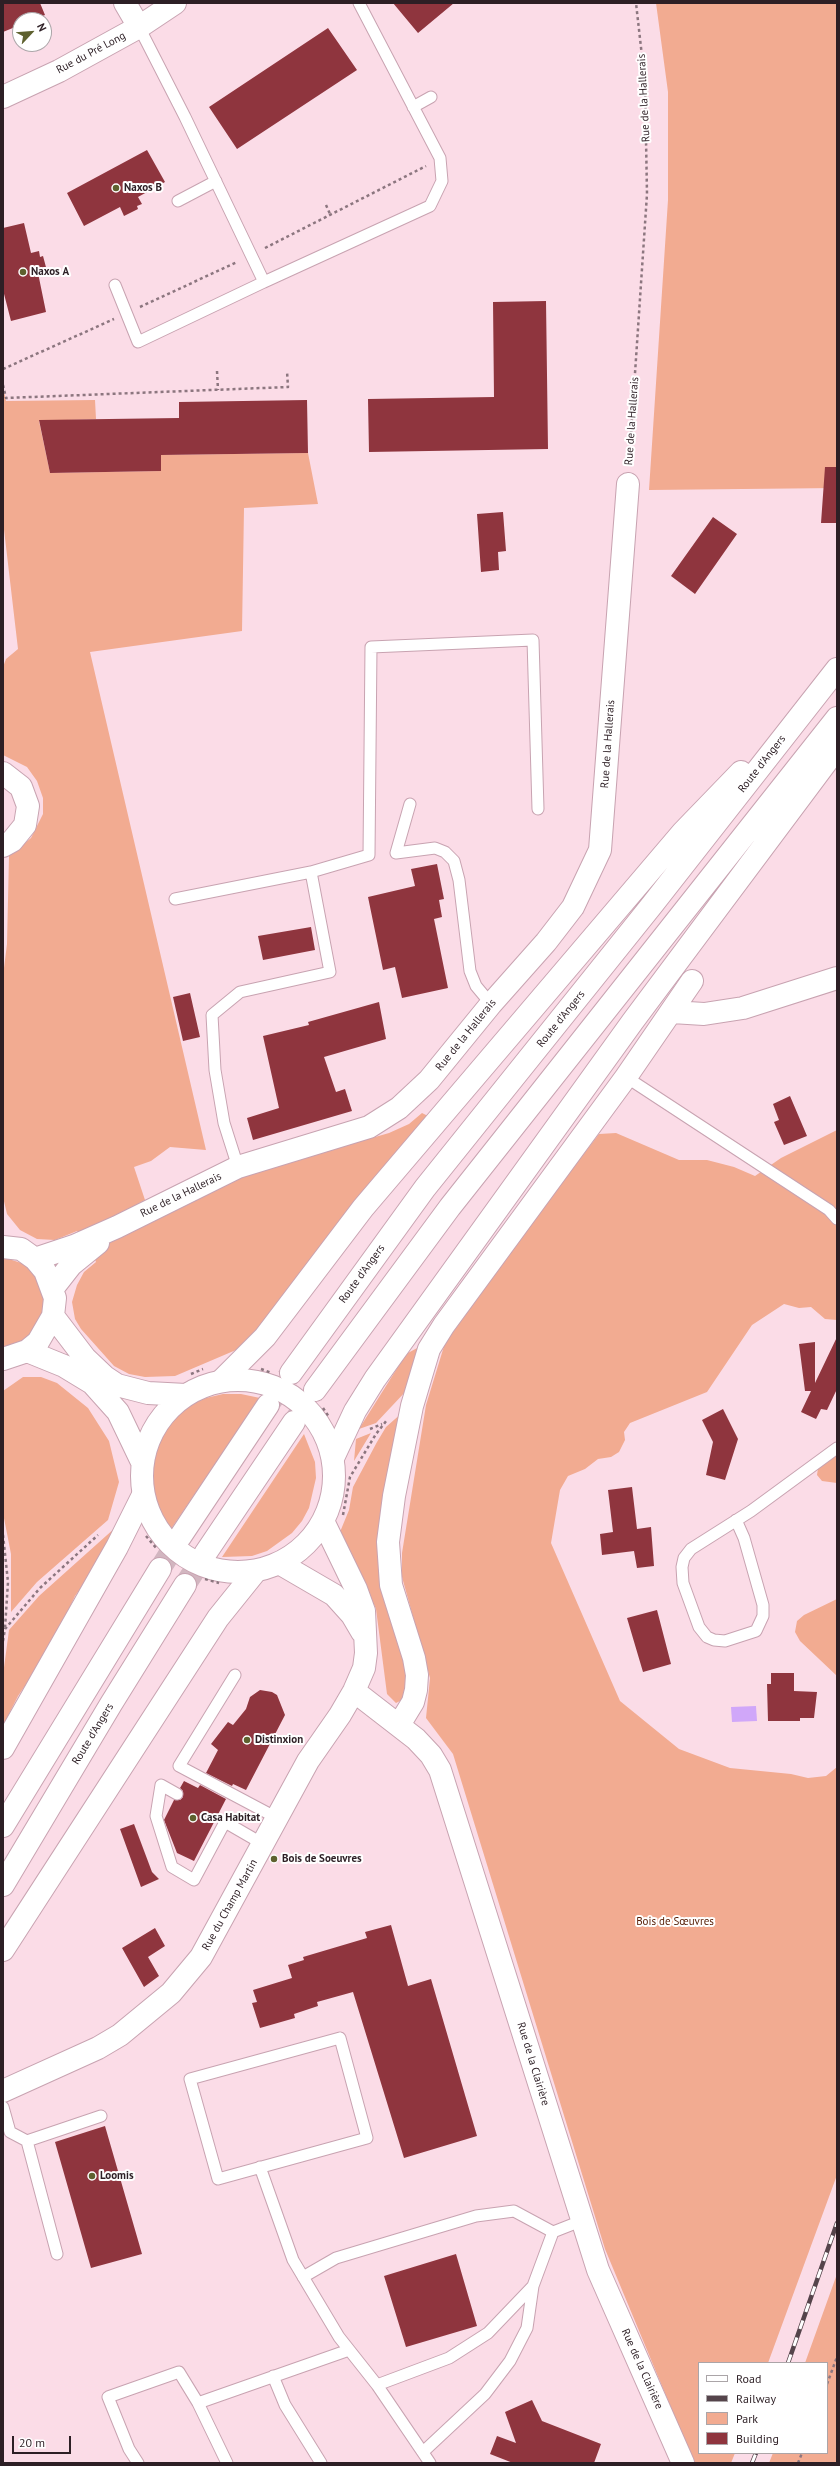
<!DOCTYPE html>
<html>
<head>
<meta charset="utf-8">
<style>
  body { margin:0 }
  #map { position:relative; width:840px; height:2466px; overflow:hidden; background:#fbdce7; font-family:"PT Sans",sans-serif }
  canvas { display:block }
  .frame { position:absolute; inset:0; border:4px solid #2d1f25; pointer-events:none }
  .legend { position:absolute; left:698px; top:2362px; width:130px; height:92px; box-sizing:border-box; background:#fff; border:1px solid #aba5a8; margin:0; padding:5px 7px; list-style:none; font-size:12px; color:#2d1f25 }
  .legend li { display:flex; align-items:center; gap:8px; height:20px }
  .legend b { width:20px; border:1px solid #aba5a8 }
  .north { position:absolute; left:12px; top:12px; width:40px; height:40px; box-sizing:border-box; background:#fff; border:1px solid #aba5a8; border-radius:50%; rotate:64deg; font-size:11px; font-weight:700; line-height:16px; text-align:center; color:#2d1f25 }
  .north::after { content:''; display:block; margin:auto; width:14px; height:18px; background:#5e612f; clip-path:polygon(50% 0,100% 100%,50% 72%,0 100%) }
  .scale { position:absolute; left:12px; top:2436px; width:59px; height:18px; box-sizing:border-box; border:2px solid #2d1f25; border-top:0; padding-left:5px; font-size:12px; line-height:14px; white-space:nowrap; color:#2d1f25; -webkit-text-stroke:3px #fff; paint-order:stroke }
</style>
</head>
<body>
<div id="map">
<canvas width="840" height="2466"></canvas>
<div class="frame"></div>
<ul class="legend">
<li><b style="height:5px;background:#fff"></b>Road</li>
<li><b style="height:5px;background:#55444b"></b>Railway</li>
<li><b style="height:11px;background:#f2ab91"></b>Park</li>
<li><b style="height:11px;background:#8f353e"></b>Building</li>
</ul>
<div class="north">N</div>
<div class="scale">20 m</div>
</div>
<script>
const c = document.querySelector('canvas').getContext('2d');
c.lineJoin = 'round';
function paint(path, color) {
  c.fillStyle = color;
  c.fill(path, 'evenodd');
}
function toPath(rows) {
  const path = new Path2D();
  for (const r of rows) {
    if (r.length === 3) {
      path.moveTo(r[0] + r[2], r[1]);
      path.arc(r[0], r[1], r[2], 0, 2 * Math.PI);
      continue;
    }
    path.moveTo(r[0], r[1]);
    for (let i = 2; i < r.length; i += 2) path.lineTo(r[i], r[i + 1]);
  }
  return path;
}
function strokePath(path, color, width, dash) {
  c.strokeStyle = color;
  c.lineWidth = width;
  c.lineCap = dash ? 'butt' : 'round';
  c.setLineDash(dash || []);
  c.stroke(path);
}
function label(font, color, halo, rows, align = 'center') {
  c.font = font + ' "PT Sans",sans-serif';
  c.lineWidth = 4;
  c.setLineDash([]);
  c.textBaseline = 'middle';
  c.strokeStyle = halo;
  c.fillStyle = color;
  for (const [text, x, y, turn = 0] of rows) {
    c.save();
    c.translate(x, y);
    c.rotate((+turn || 0) * Math.PI / 180);
    c.textAlign = isNaN(turn) ? turn : align;
    if (halo) c.strokeText(text, 0, 0);
    c.fillText(text, 0, 0);
    c.restore();
  }
}
const green = toPath([
  [656,3,837,3,837,488,649,490,668,200,668,92],
  [3,386,6,401,95,400,96,419,39,421,50,473,161,471,161,455,308,453,318,504,244,508,242,631,90,652,206,1150,170,1147,151,1161,134,1167,145,1200,80,1235,77,1231,55,1240,37,1239,20,1230,7,1214,3,1197,3,976,7,944,9,856,31,838,43,814,43,798,37,781,27,767,3,755,3,667,6,659,18,649,3,521],
  [422,1113,428,1116,258,1332,243,1347,175,1376,145,1377,129,1374,114,1366,81,1329,75,1319,72,1302,77,1285,84,1272,96,1262,93,1254,113,1241,218,1186,275,1166,389,1133,409,1124],
  [837,1130,837,1320,825,1319,811,1307,799,1308,784,1304,752,1325,707,1392,630,1423,624,1432,625,1440,619,1452,611,1457,598,1459,585,1469,568,1476,560,1490,551,1543,620,1701,679,1749,730,1768,791,1774,808,1778,826,1776,837,1767,837,2175,768,2363,699,2363,699,2453,735,2453,731,2463,694,2463,605,2249,453,1754,426,1718,430,1678,402,1577,402,1553,426,1405,445,1343,563,1181,599,1134,616,1133,679,1160,707,1160,734,1167,755,1176,781,1158],
  [3,1257,24,1264,33,1272,40,1281,45,1304,38,1327,21,1343,3,1347],
  [421,1346,407,1390,376,1423,359,1429,406,1354],
  [41,1377,57,1383,88,1408,109,1441,119,1482,108,1520,37,1582,11,1612,11,1554,3,1513,3,1391,23,1377],
  [223,1394,241,1394,260,1398,171,1529,161,1515,154,1498,151,1481,152,1463,157,1446,165,1430,176,1416,190,1405,206,1398],
  [403,1412,388,1481,409,1680,406,1698,396,1703,387,1694,376,1609,340,1532,349,1510,353,1487,377,1442,386,1427],
  [371,1433,354,1461,356,1439],
  [304,1434,315,1462,316,1478,309,1508,302,1521,292,1533,267,1551,252,1556,222,1557],
  [837,1452,837,1483,822,1481,817,1475,818,1468],
  [116,1527,96,1567,75,1596,51,1648,18,1696,3,1726,3,1675,9,1630,39,1596],
  [837,1599,837,1676,800,1641,795,1632,797,1621,804,1615],
  [837,2274,837,2463,769,2463,773,2453,827,2453,827,2363,805,2363]
]);
const water = toPath([
  [756,1706,757,1721,732,1722,731,1707]
]);
const building = toPath([
  [3,3,40,3,45,15,32,20,20,20,20,25,3,32],
  [393,3,454,3,418,33],
  [328,28,357,70,237,149,209,107],
  [147,150,165,182,138,197,142,204,137,206,138,209,124,216,120,207,84,226,67,193],
  [24,223,31,253,39,251,40,257,43,256,47,271,38,273,46,312,11,321,3,290,3,228],
  [546,301,548,449,369,452,368,399,494,397,493,302],
  [307,400,308,453,161,455,161,471,50,473,39,420,179,418,179,402],
  [825,467,837,467,837,523,821,523],
  [503,512,506,551,498,552,499,570,481,572,477,514],
  [713,517,737,534,695,594,671,576],
  [437,864,444,899,439,900,442,917,434,919,448,988,402,998,395,967,383,970,368,897,415,886,411,869],
  [311,927,315,950,263,960,258,936],
  [190,993,200,1037,183,1041,173,997],
  [379,1002,386,1039,324,1057,336,1092,345,1089,352,1111,253,1140,247,1118,279,1108,263,1036,309,1025,308,1022],
  [790,1096,807,1136,784,1145,774,1122,779,1120,773,1104],
  [837,1337,837,1389,827,1410,821,1409,816,1419,801,1412,811,1391,805,1391,799,1344,815,1342,815,1383],
  [723,1409,738,1439,725,1480,706,1475,713,1442,702,1420],
  [632,1487,637,1529,651,1527,654,1566,637,1568,634,1551,602,1555,600,1534,613,1532,608,1490],
  [657,1610,671,1664,643,1672,627,1618],
  [771,1673,794,1673,794,1691,817,1692,814,1718,800,1718,800,1721,768,1721,767,1684,771,1684],
  [260,1690,272,1692,277,1695,285,1715,246,1790,233,1784,232,1786,206,1773,218,1750,211,1744,228,1722,233,1725,246,1709,250,1697],
  [184,1781,198,1788,200,1785,226,1799,194,1861,177,1853,164,1820,174,1800,180,1800,183,1797,183,1791,180,1788],
  [134,1824,152,1872,159,1879,141,1887,120,1829],
  [391,1925,408,1986,431,1979,477,2136,404,2158,353,1992,317,2002,318,2006,294,2014,295,2018,260,2028,252,2003,257,2002,253,1990,292,1978,288,1965,304,1960,303,1957,367,1938,365,1932],
  [155,1928,165,1946,148,1957,159,1976,144,1987,122,1948],
  [105,2126,142,2254,91,2268,55,2142],
  [456,2254,477,2326,406,2347,384,2276],
  [532,2400,542,2421,601,2444,594,2463,513,2463,490,2454,497,2436,516,2443,505,2412]
]);
const trunkTunnel = toPath([
  [268,1405,291,1373],
  [294,1422,315,1390],
  [160,1569,180,1537],
  [185,1585,205,1554]
]);
const path = toPath([
  [326,205,330,214],
  [265,248,426,166],
  [140,307,237,262],
  [3,369,114,319],
  [217,371,218,390],
  [3,385,6,398,288,387,287,371],
  [629,463,647,194,645,83,636,3],
  [261,1369,272,1373],
  [191,1374,203,1369],
  [323,1408,329,1417],
  [370,1429,382,1424],
  [343,1515,350,1477,376,1434,387,1420],
  [3,1535,8,1582,5,1628],
  [146,1536,157,1549],
  [205,1579,219,1583],
  [3,1641,5,1629,40,1588,98,1535],
  [827,2384,837,2357],
  [798,2463,802,2453]
]);
const service = toPath([
  [413,107,431,97],
  [178,201,216,181],
  [264,282,430,206,442,181,440,158,359,3],
  [115,285,138,342,264,282,185,117,139,27],
  [410,804,396,853,435,848,445,852,454,861,459,880,470,971,476,986,491,1004],
  [175,899,311,872],
  [626,1077,829,1210,837,1219],
  [238,1167,224,1123,215,1070,212,1015,240,992,330,972,311,872,369,855,371,647,533,640,538,809],
  [736,1520,744,1538,763,1605,763,1616,756,1631,725,1641,714,1640,707,1637,699,1627,683,1583,682,1567,684,1558,691,1549,751,1511,837,1448],
  [235,1675,179,1766,277,1818],
  [177,1794,161,1785,156,1816,172,1867,194,1880,225,1822,263,1844],
  [340,2038,367,2138,218,2179,190,2079,340,2038],
  [3,2107,10,2132,27,2141,57,2254],
  [27,2141,101,2116],
  [260,2167,293,2260,339,2337,377,2385,430,2463],
  [303,2277,336,2258,476,2216,514,2211,553,2232],
  [273,2376,285,2405,321,2463],
  [377,2385,449,2358,488,2333,533,2286],
  [198,2403,227,2463],
  [423,2452,485,2394,510,2361,527,2328,533,2286,553,2232,581,2221],
  [138,2463,129,2449,108,2397,179,2372,198,2403,349,2350]
]);
const minor = toPath([
  [125,3,139,27],
  [3,97,59,71,139,27,175,3],
  [3,773,21,787,28,806,25,825,12,841,3,846],
  [672,1012,704,1014,743,1008,837,978],
  [3,1247,21,1249,35,1259,45,1271,55,1298,53,1316,38,1342,27,1351,3,1359],
  [35,1259,74,1246,117,1227,238,1167,369,1127,399,1108,429,1080,491,1004,546,942,573,907,600,850,628,484],
  [53,1288,71,1265,98,1243],
  [53,1316,85,1358,105,1377,117,1385,148,1393,186,1395],
  [27,1351,64,1366,92,1383,118,1412,141,1460],
  [238,1476,96],
  [279,1563,334,1595,352,1615,362,1632],
  [354,1691,416,1739,431,1755,440,1770,598,2270,683,2463],
  [399,1725,413,1702,416,1690,417,1675,414,1658,391,1585,388,1542,394,1496,412,1406,429,1349,444,1325,626,1077,692,981],
  [3,2091,98,2048,120,2035,171,1993,201,1957,308,1761,340,1715,354,1691,364,1668,366,1653,364,1611,356,1589,324,1523]
]);
const trunk = toPath([
  [291,1373,425,1188,652,905,837,669],
  [221,1381,265,1337,363,1208,683,832,741,772],
  [315,1390,450,1207,837,718],
  [333,1458,355,1411,375,1379,633,1021,837,748],
  [180,1537,268,1405],
  [205,1554,294,1422],
  [3,1748,117,1547,143,1495],
  [3,1826,160,1569],
  [3,1885,111,1704,185,1585],
  [3,1950,218,1618,255,1572]
]);
const rail = toPath([
  [788,2363,837,2223],
  [752,2463,756,2453]
]);
const markers = [
  [116,188,4,"#5e612f"],
  [23,272,4,"#5e612f"],
  [247,1740,4,"#5e612f"],
  [193,1818,4,"#5e612f"],
  [274,1859,4,"#5e612f"],
  [92,2176,4,"#5e612f"]
];
const streetNames = [
  ["Rue du Pré Long",91,53,-28],
  ["Rue de la Hallerais",644,98,-93],
  ["Rue de la Hallerais",632,421,-86],
  ["Rue de la Hallerais",608,744,-86],
  ["Route d'Angers",762,764,-52],
  ["Route d'Angers",561,1019,-51],
  ["Rue de la Hallerais",466,1035,-51],
  ["Rue de la Hallerais",181,1195,-26],
  ["Route d'Angers",362,1274,-54],
  ["Route d'Angers",93,1734,-59],
  ["Rue du Champ Martin",230,1905,-61],
  ["Rue de la Clairière",533,2064,73],
  ["Rue de la Clairière",642,2369,66]
];
const poiNames = [
  ["Naxos B",124,188],
  ["Naxos A",31,272],
  ["Distinxion",255,1740],
  ["Casa Habitat",201,1818],
  ["Bois de Soeuvres",282,1859],
  ["Loomis",100,2176]
];
const parkNames = [
  ["Bois de Sœuvres",675,1922]
];
paint(green, '#f2ab91');
paint(water, '#d0a7f9');
paint(building, '#8f353e');
strokePath(trunkTunnel, '#d2b6c0', 22, [22, 11]);
strokePath(service, '#c8a3b1', 13);
strokePath(minor, '#c8a3b1', 24);
strokePath(trunk, '#c8a3b1', 24);
strokePath(path, '#8c767f', 2.5, [3, 3]);
strokePath(service, '#fff', 11);
strokePath(minor, '#fff', 22);
strokePath(trunk, '#fff', 22);
strokePath(rail, '#55444b', 4.5);
strokePath(rail, '#fff', 3, [9]);
for (const [x, y, r, color] of markers) {
  const dot = new Path2D();
  dot.arc(x, y, r, 0, 2 * Math.PI);
  c.fillStyle = color;
  c.fill(dot);
  strokePath(dot, '#fff', 1.5);
}
label('11px', '#2d1f25', '#fff', streetNames);
label('bold 11px', '#2d1f25', '#fff', poiNames, 'left');
label('11px', '#551c03', '#fff', parkNames);
</script>
</body>
</html>
